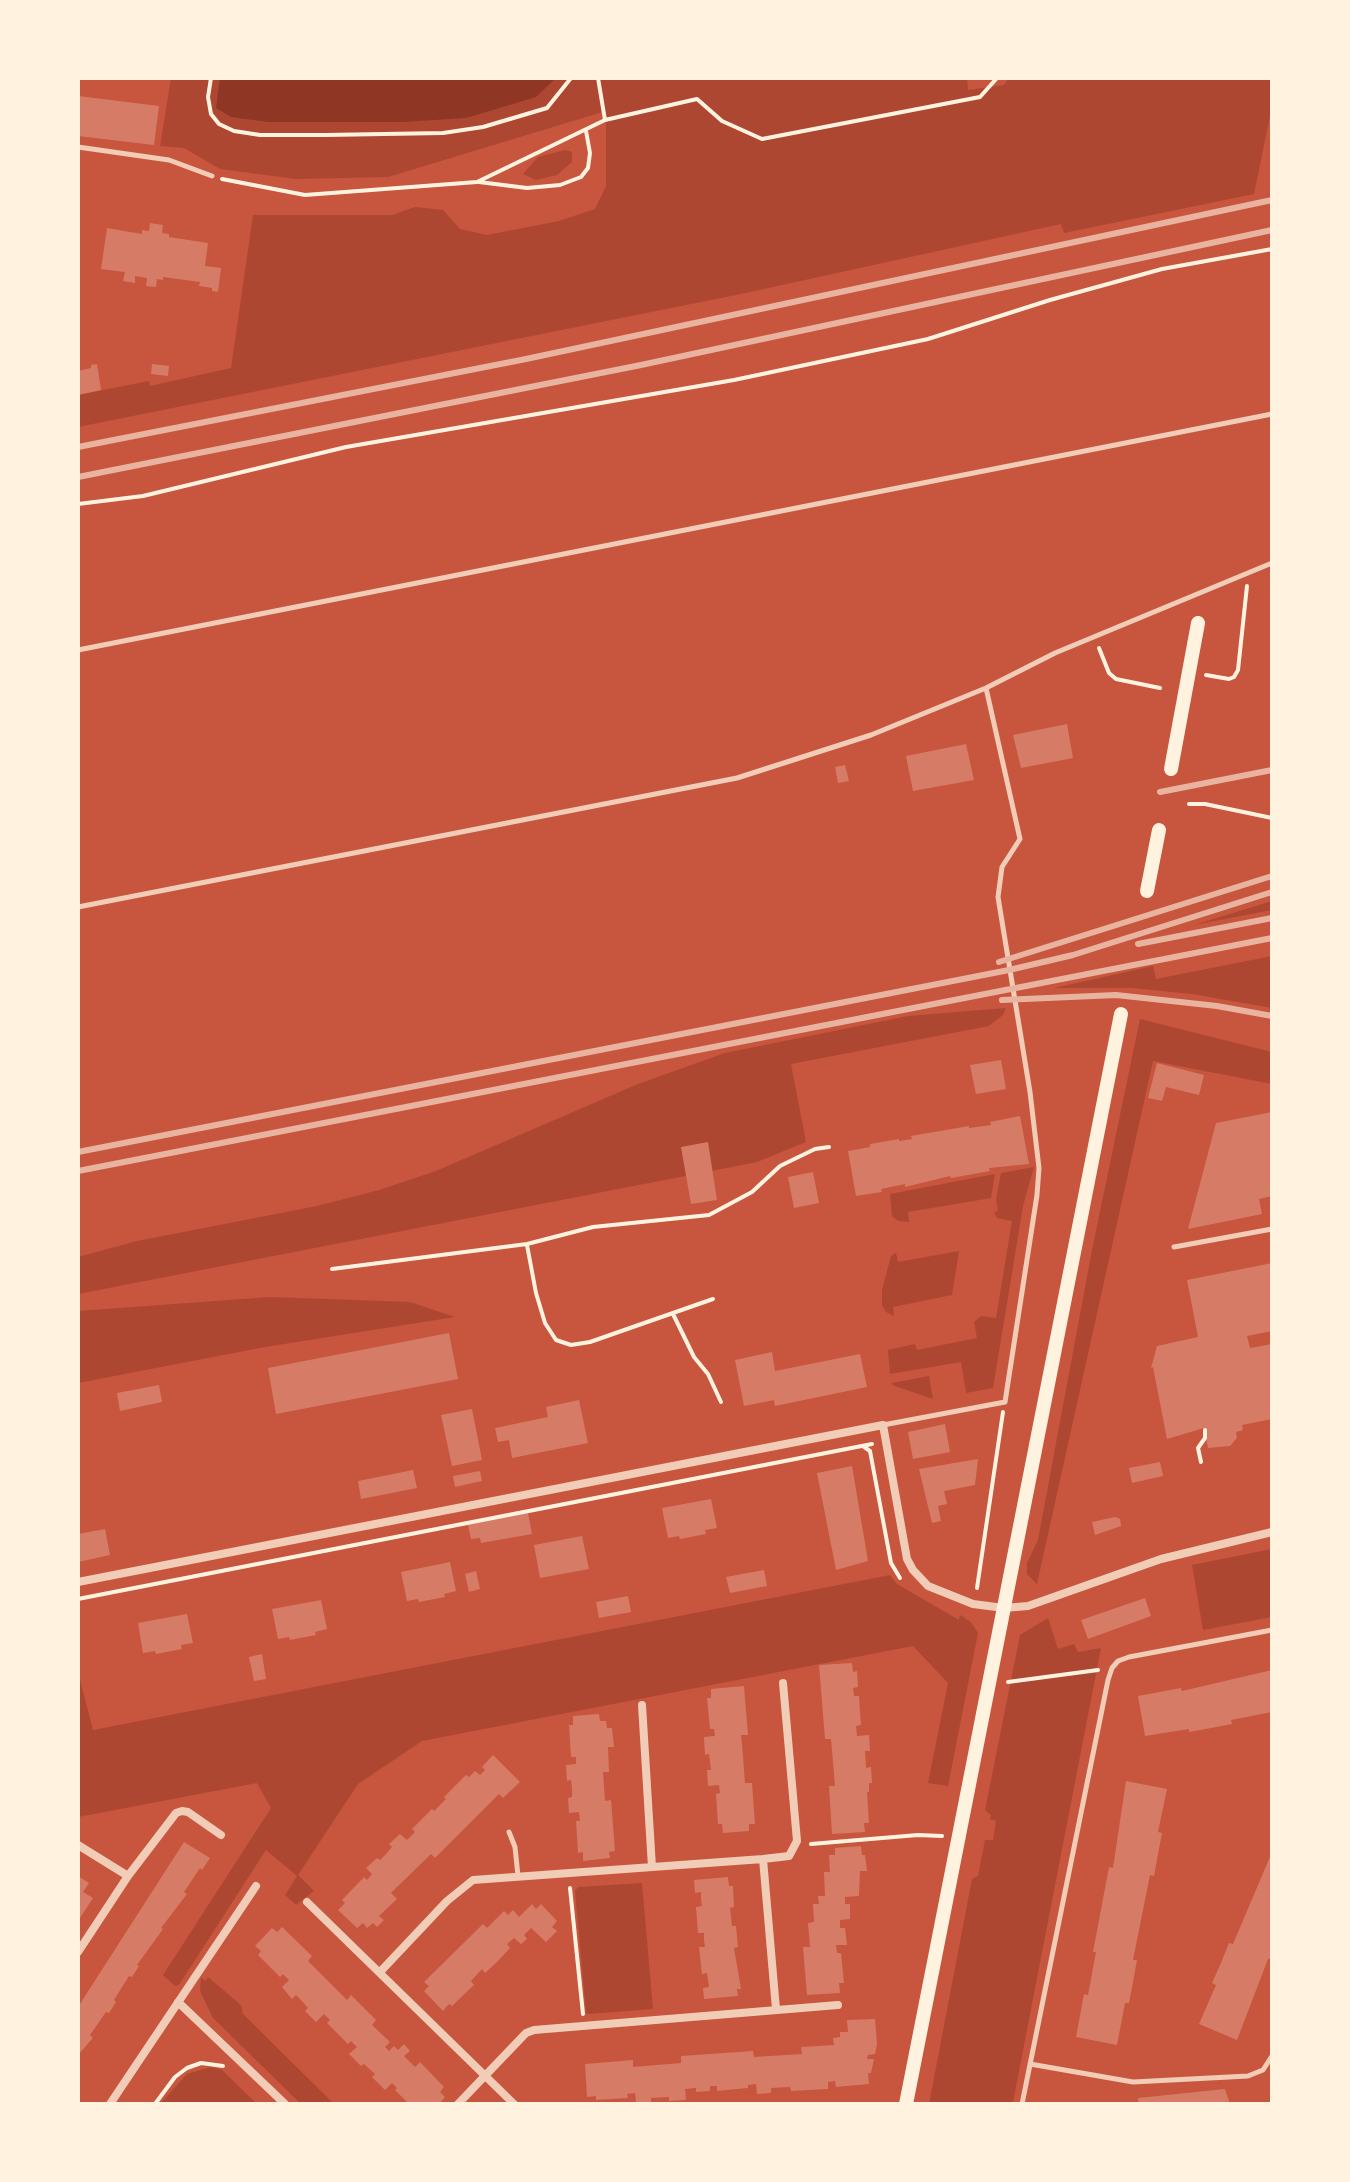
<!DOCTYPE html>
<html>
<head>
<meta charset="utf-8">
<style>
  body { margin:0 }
  #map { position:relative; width:1350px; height:2182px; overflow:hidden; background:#c8553d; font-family:Georgia,serif }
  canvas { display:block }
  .frame { position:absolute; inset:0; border:80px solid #fff3e0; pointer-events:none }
</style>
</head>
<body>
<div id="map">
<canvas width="1350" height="2182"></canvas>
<div class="frame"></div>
</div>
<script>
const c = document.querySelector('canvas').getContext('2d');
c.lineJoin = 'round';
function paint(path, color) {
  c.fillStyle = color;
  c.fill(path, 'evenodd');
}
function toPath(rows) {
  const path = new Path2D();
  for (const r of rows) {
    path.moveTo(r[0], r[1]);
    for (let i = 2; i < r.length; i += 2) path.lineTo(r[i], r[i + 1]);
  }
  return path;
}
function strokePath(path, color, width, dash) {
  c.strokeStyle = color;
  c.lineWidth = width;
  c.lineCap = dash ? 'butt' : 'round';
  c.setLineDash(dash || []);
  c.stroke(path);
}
const green = toPath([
  [171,78,967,78,968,90,1004,85,1009,78,1272,78,1272,106,1254,194,1064,233,1061,224,741,294,78,427,78,395,149,381,150,386,231,368,253,215,392,215,415,207,443,210,460,229,487,235,559,221,595,209,606,186,606,111,388,177,296,179,220,169,184,148,160,146],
  [565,150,572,152,572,162,557,175,536,180,523,174,538,157],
  [1272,901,1272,910,1194,925],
  [1272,956,1272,1008,1192,994,1132,988,1054,988,1153,966,1156,979],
  [1006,1008,1003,1015,989,1026,791,1064,806,1142,757,1162,78,1294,78,1257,137,1241,317,1206,379,1190,436,1171,638,1084,725,1053,908,1016],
  [1140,1019,1272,1052,1272,1084,1153,1061,1037,1584,1027,1574,1027,1563,1038,1540,1092,1250],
  [1034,1167,1023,1206,993,1388,966,1393,961,1362,890,1374,888,1350,915,1344,917,1350,977,1338,974,1322,981,1316,996,1318,1012,1221,997,1218,994,1213,998,1210,996,1200,1001,1173],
  [995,1174,991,1198,908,1212,909,1222,898,1221,892,1216,890,1194],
  [959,1251,952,1295,893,1307,894,1316,886,1312,882,1305,882,1290,891,1256,896,1253,898,1262],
  [270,1297,410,1302,455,1317,265,1347,78,1383,78,1311],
  [929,1376,933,1399,892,1385,892,1383],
  [1272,1549,1272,1617,1203,1630,1192,1565],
  [890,1575,897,1584,959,1620,960,1615,971,1622,978,1633,948,1786,928,1783,948,1683,913,1646,422,1741,358,1784,298,1875,314,1891,296,1905,285,1895,297,1876,266,1850,179,1985,175,1986,163,1975,271,1808,257,1783,78,1817,78,1672,93,1730],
  [1048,1618,1058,1649,1074,1644,1078,1652,1101,1648,1013,2102,929,2104,972,1879,978,1876,985,1840,993,1840,996,1821,990,1819,991,1815,985,1810,1020,1635],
  [642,1883,653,2009,589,2014,586,2013,575,1891,578,1887],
  [201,1977,205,1981,208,1977,241,2005,243,2014,334,2104,301,2104,213,2018,200,1991],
  [211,2067,222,2070,257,2104,160,2104,187,2074]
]);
const water = toPath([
  [220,78,556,78,536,97,466,118,402,122,268,122,231,117,216,108]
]);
const building = toPath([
  [78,96,159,106,154,145,78,136],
  [150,223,163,225,162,233,169,234,169,237,208,243,205,266,221,268,218,292,212,291,212,288,199,286,200,282,163,277,163,280,157,279,156,287,146,286,147,278,135,276,135,283,123,281,125,272,101,269,107,228,142,234,142,230,149,231],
  [97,364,101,390,78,395,78,371,91,368,91,365],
  [152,364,169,366,168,376,151,374],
  [1067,724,1073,758,1021,768,1013,735],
  [966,744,974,780,913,791,906,756],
  [845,765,849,781,838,783,835,767],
  [1001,1060,1006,1089,976,1094,970,1065],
  [1157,1063,1204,1075,1199,1095,1166,1087,1162,1101,1148,1098],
  [1272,1112,1272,1196,1259,1199,1262,1214,1188,1229,1216,1123],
  [1020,1116,1029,1164,989,1168,990,1171,951,1178,950,1176,905,1187,905,1184,881,1189,882,1192,856,1196,848,1151,870,1147,870,1144,899,1139,899,1141,912,1139,911,1136,969,1126,969,1128,991,1125,990,1122],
  [708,1142,717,1200,691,1204,681,1147],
  [813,1172,819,1203,794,1208,788,1177],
  [1272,1263,1272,1331,1247,1336,1250,1348,1272,1344,1272,1419,1242,1425,1243,1430,1236,1432,1237,1438,1230,1446,1208,1448,1204,1428,1167,1439,1153,1367,1151,1368,1157,1346,1198,1337,1187,1280],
  [449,1333,458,1379,276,1414,268,1368],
  [772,1352,775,1371,860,1354,867,1387,775,1406,774,1400,744,1406,735,1360],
  [159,1385,162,1402,120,1411,117,1393],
  [579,1400,588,1443,512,1458,509,1440,498,1442,495,1428,548,1417,546,1407],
  [472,1409,482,1460,452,1466,441,1415],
  [945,1424,950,1452,913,1459,908,1432],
  [978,1459,975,1485,944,1491,947,1504,938,1506,941,1521,932,1523,919,1469],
  [1160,1462,1163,1476,1132,1483,1129,1468],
  [852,1466,868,1561,836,1570,817,1473],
  [413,1470,417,1488,361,1499,358,1481],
  [480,1471,482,1481,455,1487,453,1476],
  [711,1499,717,1528,705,1530,706,1534,680,1539,679,1536,668,1538,662,1508],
  [528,1513,532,1534,481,1543,480,1538,471,1539,468,1525],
  [1115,1517,1120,1519,1121,1526,1095,1535,1092,1522],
  [105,1529,110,1555,78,1562,78,1534],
  [582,1536,589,1569,540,1578,534,1545],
  [450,1562,456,1591,444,1594,445,1597,419,1602,418,1599,407,1601,401,1572],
  [764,1570,767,1586,730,1593,726,1577],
  [476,1571,480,1589,469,1592,465,1574],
  [628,1596,631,1612,599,1618,596,1602],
  [1145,1598,1151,1616,1088,1639,1081,1620],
  [321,1600,327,1629,315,1632,316,1635,290,1640,289,1637,278,1639,272,1609],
  [187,1614,193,1643,181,1645,182,1649,156,1654,155,1651,143,1653,138,1623],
  [262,1654,266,1679,254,1681,249,1657],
  [852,1663,853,1672,857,1671,858,1687,853,1688,854,1696,859,1696,860,1712,861,1725,856,1726,857,1736,869,1735,870,1751,865,1751,866,1768,871,1767,872,1783,869,1783,869,1792,867,1792,869,1823,864,1823,865,1832,832,1834,829,1786,835,1786,831,1739,825,1739,819,1665],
  [1272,1670,1272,1712,1231,1720,1232,1724,1211,1728,1189,1732,1189,1729,1145,1736,1138,1696,1181,1688,1182,1691],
  [744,1686,748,1735,741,1735,742,1744,745,1783,752,1783,755,1824,749,1824,749,1831,723,1833,722,1824,718,1824,716,1794,720,1793,719,1785,708,1786,707,1770,711,1770,709,1754,705,1755,704,1737,715,1736,714,1729,710,1729,707,1698,711,1698,711,1689],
  [599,1714,600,1721,606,1721,607,1728,612,1728,614,1747,608,1747,609,1772,603,1772,605,1801,611,1800,615,1851,609,1852,610,1858,583,1861,583,1852,578,1853,576,1821,580,1821,579,1812,569,1813,568,1798,572,1797,572,1789,571,1780,567,1781,566,1765,576,1764,576,1757,571,1757,569,1725,573,1725,573,1716],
  [493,1755,520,1782,503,1798,499,1794,435,1858,431,1854,391,1893,397,1899,379,1916,384,1920,377,1927,373,1923,367,1928,363,1923,357,1928,338,1910,345,1903,342,1900,364,1877,367,1880,372,1874,366,1868,377,1858,380,1860,386,1854,392,1847,389,1844,400,1834,407,1840,415,1832,412,1829,432,1809,434,1811,446,1799,444,1797,466,1775,469,1777,475,1771,480,1775,485,1770,482,1767],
  [1126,1781,1167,1789,1158,1832,1162,1833,1158,1854,1154,1876,1150,1875,1133,1960,1137,1960,1133,1982,1129,2003,1125,2003,1117,2045,1076,2037,1084,1994,1088,1995,1096,1952,1093,1952,1109,1867,1113,1868],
  [184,1842,210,1858,202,1870,200,1868,184,1892,187,1894,161,1928,163,1929,137,1965,139,1966,132,1977,129,1976,114,2000,116,2002,109,2013,106,2012,90,2035,93,2038,78,2055,78,2007],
  [861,1846,862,1855,865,1855,867,1871,860,1871,859,1896,845,1897,845,1904,850,1904,850,1919,840,1920,840,1928,845,1928,847,1945,836,1945,837,1953,841,1953,844,1983,839,1983,840,1993,807,1995,803,1947,810,1947,808,1923,814,1922,813,1904,819,1904,818,1896,825,1896,824,1872,830,1872,829,1855,835,1855,835,1848],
  [1272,1852,1272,1958,1268,1959,1237,2040,1199,2024,1216,1985,1212,1983,1221,1963,1229,1943,1233,1944],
  [78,1876,89,1883,83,1892,93,1898,78,1921],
  [728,1877,729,1886,733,1886,734,1907,730,1908,732,1926,736,1926,738,1947,734,1948,741,1989,737,1989,738,1996,704,1999,703,1988,709,1987,707,1973,702,1974,699,1947,705,1947,704,1940,704,1933,698,1933,696,1907,702,1906,701,1900,701,1892,695,1893,694,1880],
  [532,1904,536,1909,541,1904,557,1921,552,1927,557,1931,546,1942,531,1928,524,1935,527,1939,521,1944,514,1938,507,1944,510,1948,497,1962,485,1973,482,1969,471,1981,474,1985,452,2006,449,2004,443,2011,424,1991,429,1986,424,1982,483,1924,487,1928,504,1911,508,1915,513,1910,519,1917],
  [282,1927,312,1956,308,1961,347,2000,351,1995,376,2020,372,2025,390,2042,385,2047,389,2051,394,2046,398,2050,404,2044,410,2051,404,2056,415,2067,420,2062,444,2087,440,2092,445,2097,439,2104,409,2104,395,2090,397,2088,392,2083,385,2090,372,2077,375,2074,364,2064,361,2066,349,2054,357,2047,351,2041,348,2044,327,2023,330,2020,324,2014,316,2022,305,2011,308,2008,302,2001,296,1995,292,1999,282,1987,289,1980,283,1974,280,1977,258,1955,261,1951,255,1946,272,1928,277,1932],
  [875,2019,877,2044,875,2054,868,2055,867,2059,874,2059,871,2073,868,2073,869,2084,836,2087,835,2081,828,2082,828,2089,791,2091,790,2087,771,2088,771,2093,757,2094,756,2084,748,2085,748,2088,717,2091,717,2086,710,2086,710,2091,696,2092,696,2088,685,2089,686,2100,669,2101,669,2097,651,2098,651,2102,636,2103,635,2093,627,2094,628,2098,596,2100,596,2096,587,2097,585,2064,633,2060,633,2067,681,2063,681,2056,753,2051,754,2057,802,2054,801,2047,834,2045,833,2038,840,2037,840,2032,848,2032,847,2020],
  [1225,2089,1230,2104,1139,2104,1138,2098]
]);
const path = toPath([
  [211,78,208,97,211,114,219,124,234,131,260,135,325,135,443,133,483,127,547,108,571,78],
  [598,78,605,120],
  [222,179,305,195,477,182,605,120,697,99,722,121,762,139,980,97,997,78],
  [479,182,527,188,560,185,581,177,588,168,590,153,586,131],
  [78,504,143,496,346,447,734,380,928,339,1050,300,1162,269,1272,249],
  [1099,648,1109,673,1116,679,1160,688],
  [1206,675,1229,679,1234,677,1238,670,1247,586],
  [1189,804,1205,804,1272,818],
  [527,1245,536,1293,545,1323,556,1340,571,1345,590,1342,713,1299],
  [332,1269,527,1244,593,1227,709,1215,752,1192,780,1166,815,1149,829,1147],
  [673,1314,694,1357,708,1374,721,1402],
  [864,1447,870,1451,891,1563,900,1578],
  [1201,1462,1198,1448,1205,1438,1205,1430],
  [977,1588,1003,1412],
  [78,1599,872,1444],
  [1008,1682,1098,1670],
  [811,1844,918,1835,942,1836],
  [570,1888,583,2014],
  [155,2104,175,2077,187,2068,201,2063,223,2066]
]);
const service = toPath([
  [78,147,169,160,212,176],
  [78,650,1272,414],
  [78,907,737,778,871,735,986,688,1055,653,1272,563],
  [1174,1247,1272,1229],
  [883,1425,1005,1402,1037,1195,1039,1168,1030,1092,998,897,1002,867,1020,839,986,688],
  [509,1832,515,1847,518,1876],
  [1030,2064,1133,2082,1248,2076,1263,2070,1272,2056],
  [1022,2104,1108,1680,1112,1668,1118,1661,1129,1657,1272,1630]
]);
const minor = toPath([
  [78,1582,883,1425,907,1559,913,1570,928,1586,973,1604,1004,1608,1028,1606,1161,1559,1272,1532],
  [642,1705,652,1867],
  [78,1845,128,1876],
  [307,1902,514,2104],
  [78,1952,128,1876,176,1813,182,1811,188,1812,221,1835],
  [380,1972,447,1901,473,1880,763,1859],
  [178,2002,285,2104],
  [776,2009,763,1859,789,1856,797,1841,783,1683],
  [110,2104,256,1886],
  [458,2104,526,2033,534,2030,838,2005]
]);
const secondary = toPath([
  [1171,769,1198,623],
  [1147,891,1159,830],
  [906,2104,1121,1014]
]);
const rail = toPath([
  [78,447,526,359,1272,200],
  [78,477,641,365,1272,230],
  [1160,792,1272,770],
  [1138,944,1272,918],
  [999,962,1272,876],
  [1002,1000,1116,995,1217,1006,1272,1016],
  [78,1152,1009,970,1073,955,1272,892],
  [78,1171,1272,938]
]);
paint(green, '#ae4732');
paint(water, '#8f3625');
paint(building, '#d67c66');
strokePath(path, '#fff3e0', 4);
strokePath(service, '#f1ccb7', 5);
strokePath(minor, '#f1ccb7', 8);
strokePath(secondary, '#fff3e0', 14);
strokePath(rail, '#e9b49f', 6);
</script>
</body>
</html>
